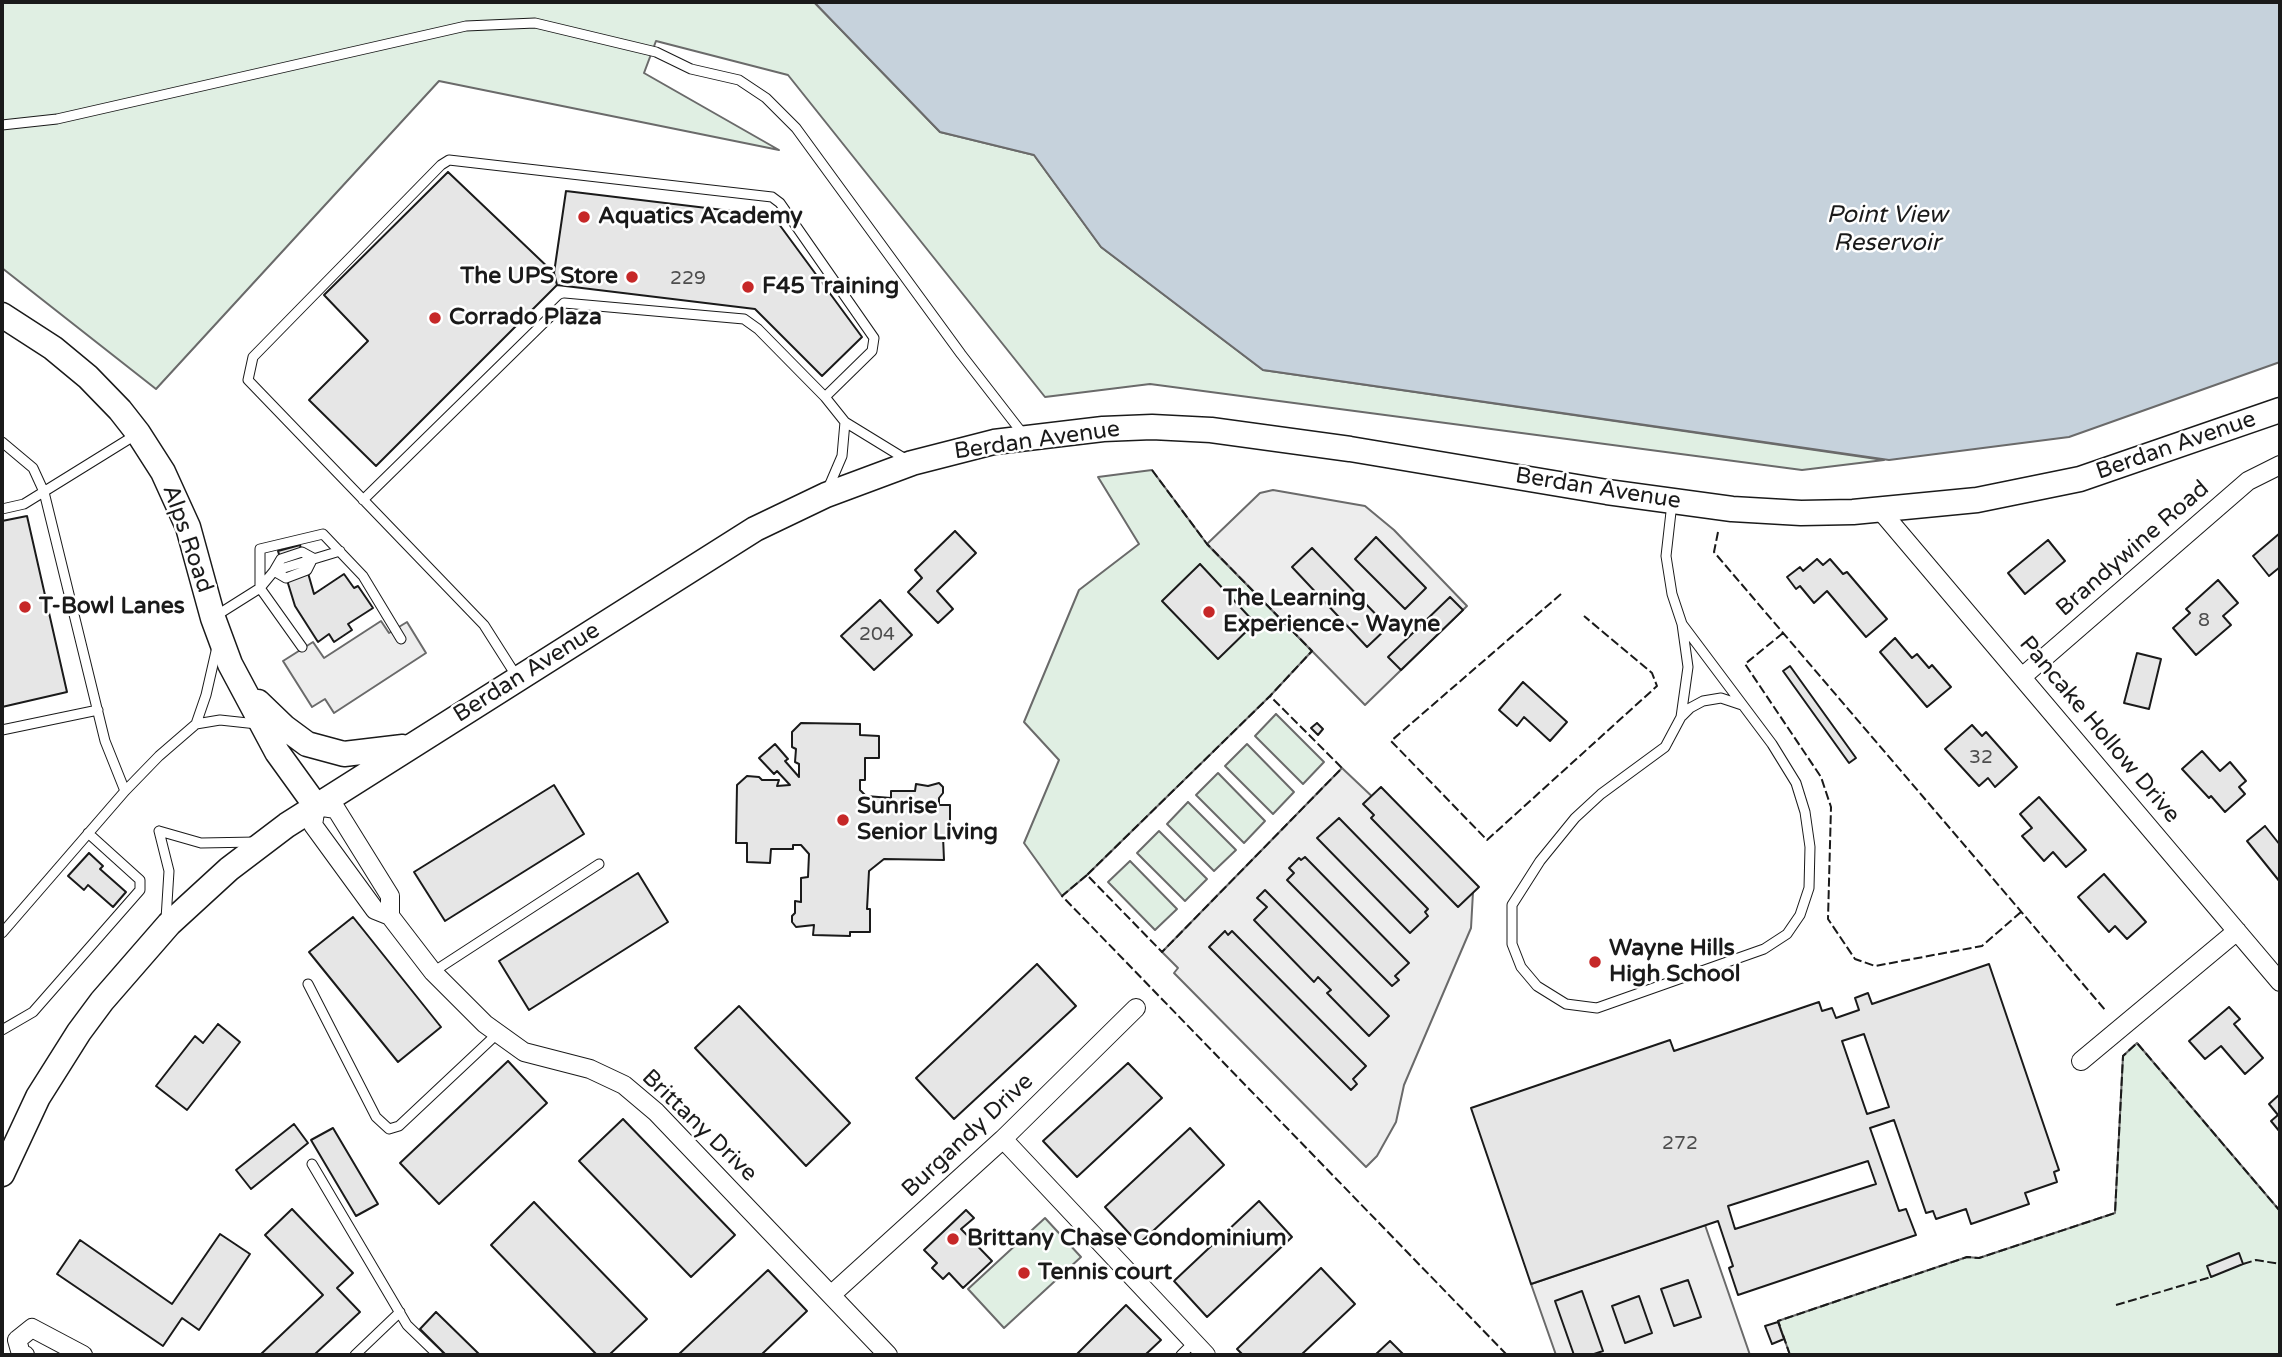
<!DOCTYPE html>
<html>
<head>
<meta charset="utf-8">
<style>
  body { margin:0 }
  #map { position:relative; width:2282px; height:1357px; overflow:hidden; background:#fff; font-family:"Varela Round",sans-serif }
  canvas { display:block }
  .frame { position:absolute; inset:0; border:4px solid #1a1a1a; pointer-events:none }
</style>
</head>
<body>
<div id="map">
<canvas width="2282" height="1357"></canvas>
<div class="frame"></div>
</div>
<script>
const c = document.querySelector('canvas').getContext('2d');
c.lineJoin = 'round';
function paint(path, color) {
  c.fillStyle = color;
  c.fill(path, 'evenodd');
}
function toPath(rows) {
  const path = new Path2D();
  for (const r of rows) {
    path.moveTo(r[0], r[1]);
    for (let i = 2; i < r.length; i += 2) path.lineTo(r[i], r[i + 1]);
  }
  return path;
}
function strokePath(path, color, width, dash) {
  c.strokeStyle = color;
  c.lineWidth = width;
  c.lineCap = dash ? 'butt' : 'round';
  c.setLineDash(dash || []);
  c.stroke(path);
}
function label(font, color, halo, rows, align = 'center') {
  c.font = font + ' "Varela Round",sans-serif';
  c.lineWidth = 5;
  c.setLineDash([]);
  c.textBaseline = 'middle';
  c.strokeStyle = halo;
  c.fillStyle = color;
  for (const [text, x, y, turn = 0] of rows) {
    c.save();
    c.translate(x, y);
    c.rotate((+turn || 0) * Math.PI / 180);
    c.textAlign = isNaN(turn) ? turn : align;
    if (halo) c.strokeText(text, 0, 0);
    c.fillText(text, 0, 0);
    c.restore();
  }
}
const green = toPath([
  [2,2,814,2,940,132,1034,155,1101,247,1263,370,1884,460,1802,470,1150,384,1045,397,788,75,656,41,644,73,779,150,439,81,156,389,2,268,2,2],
  [1152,470,1207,544,1312,651,1270,696,1087,875,1062,896,1024,843,1059,760,1024,722,1079,590,1139,544,1098,477,1152,470],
  [1276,714,1324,762,1303,784,1255,736,1276,714],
  [1247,744,1294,792,1273,814,1225,766,1247,744],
  [1218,773,1265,821,1244,843,1196,795,1218,773],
  [1188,802,1236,850,1214,871,1167,824,1188,802],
  [1159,831,1207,879,1185,901,1137,853,1159,831],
  [1130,861,1177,909,1155,930,1108,882,1130,861],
  [2137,1043,2280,1211,2280,1355,1790,1355,1778,1321,1967,1257,1979,1258,2115,1213,2123,1056,2137,1043],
  [1045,1218,1081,1257,1004,1328,968,1289,1045,1218]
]);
const parking = toPath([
  [1273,490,1365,506,1394,530,1467,606,1365,705,1207,544,1260,493,1273,490],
  [381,621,389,633,407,622,426,653,334,713,325,699,312,707,283,661,313,642,324,658,381,621],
  [1342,768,1473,892,1471,928,1404,1085,1396,1122,1377,1156,1366,1167,1174,973,1178,968,1162,952,1342,768],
  [1705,1225,1750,1355,1556,1355,1531,1284,1705,1225]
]);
const water = toPath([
  [814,2,2280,2,2280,362,2069,437,1889,460,1263,370,1101,247,1034,155,940,132,814,2]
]);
const building = toPath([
  [448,172,554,273,557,285,376,466,309,400,368,341,324,295,448,172],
  [566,191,773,216,862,337,822,376,755,309,557,285,554,273,566,191],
  [27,516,67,692,2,707,2,521,27,516],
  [955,531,976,553,937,591,953,609,938,623,908,592,922,578,915,570,955,531],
  [2280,533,2280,567,2269,576,2253,556,2280,533],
  [1376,537,1426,588,1405,609,1355,559,1376,537],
  [2048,540,2065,561,2025,594,2008,573,2048,540],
  [300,545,314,594,344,574,354,588,358,586,373,608,348,624,352,630,334,642,329,634,318,642,295,606,278,551,300,545],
  [1312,548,1388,627,1367,647,1292,567,1312,548],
  [1817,559,1823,565,1830,559,1843,574,1847,572,1887,619,1866,637,1827,591,1814,603,1800,586,1796,589,1787,577,1800,567,1803,571,1817,559],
  [1200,564,1255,623,1218,659,1162,601,1200,564],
  [2218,580,2238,603,2223,616,2231,625,2196,655,2173,628,2190,613,2186,609,2218,580],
  [1450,597,1463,610,1401,670,1388,657,1450,597],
  [880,600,912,635,874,670,841,636,880,600],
  [1895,638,1912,658,1917,654,1929,668,1932,665,1951,687,1927,707,1880,652,1895,638],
  [2137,653,2161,659,2149,709,2124,703,2137,653],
  [1790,666,1856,758,1849,763,1783,671,1790,666],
  [1523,682,1567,722,1550,741,1524,717,1517,726,1499,710,1523,682],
  [801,723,860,724,860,735,879,736,879,758,865,758,865,780,860,780,860,790,866,796,891,798,891,791,915,791,916,784,928,786,939,783,943,787,943,793,939,798,939,805,950,805,950,836,943,836,944,860,884,859,869,871,867,909,870,909,870,932,850,932,850,936,813,935,814,925,796,927,792,922,792,916,795,913,795,901,801,902,801,878,808,877,809,854,801,845,793,845,793,849,771,849,770,863,747,862,747,843,736,843,737,785,747,776,759,777,762,780,779,780,777,786,790,785,777,771,774,774,759,758,775,744,788,759,785,761,799,777,799,764,795,762,796,749,792,747,792,732,801,723],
  [1317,723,1323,729,1318,735,1311,728,1317,723],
  [1972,725,1982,736,1986,732,2017,767,1995,787,1988,778,1979,786,1945,749,1972,725],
  [2202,751,2220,771,2230,762,2246,781,2239,787,2245,794,2225,812,2211,796,2209,798,2182,769,2202,751],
  [554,785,584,834,445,921,414,872,554,785],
  [1381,787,1479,887,1458,907,1371,818,1374,815,1363,804,1381,787],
  [2039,797,2086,850,2066,867,2053,852,2044,861,2022,836,2032,828,2020,814,2039,797],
  [1339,818,1428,909,1425,912,1428,916,1410,933,1317,838,1339,818],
  [2265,826,2280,845,2280,882,2247,841,2265,826],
  [89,853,103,866,100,869,126,892,113,907,88,885,84,890,68,876,89,853],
  [1305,857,1409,963,1395,976,1399,980,1392,986,1287,880,1294,873,1289,868,1299,858,1301,860,1305,857],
  [638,873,668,922,529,1010,499,961,638,873],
  [2104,874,2146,922,2127,939,2115,926,2109,932,2078,897,2104,874],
  [1265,890,1389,1016,1369,1036,1327,993,1331,990,1318,977,1314,982,1254,920,1267,907,1257,898,1265,890],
  [353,917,441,1027,398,1062,309,952,353,917],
  [1225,931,1228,935,1232,931,1366,1066,1353,1079,1357,1084,1351,1090,1209,947,1225,931],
  [1037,964,1076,1006,954,1119,916,1078,1037,964],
  [1989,964,2059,1170,2054,1172,2057,1182,2025,1193,2029,1204,1971,1224,1966,1209,1936,1219,1933,1211,1926,1213,1894,1120,1870,1128,1899,1211,1906,1209,1916,1235,1738,1295,1729,1268,1733,1266,1718,1221,1531,1284,1471,1108,1670,1040,1674,1051,1819,1002,1822,1011,1832,1008,1836,1018,1859,1010,1855,998,1868,993,1872,1004,1989,964],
  [1864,1034,1889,1107,1867,1114,1842,1041,1864,1034],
  [1868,1161,1876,1184,1735,1229,1728,1206,1868,1161],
  [739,1006,850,1123,806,1166,695,1048,739,1006],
  [2229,1007,2240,1019,2234,1024,2263,1058,2245,1074,2221,1046,2205,1059,2189,1041,2229,1007],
  [218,1024,240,1042,187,1110,156,1086,195,1036,203,1043,218,1024],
  [508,1061,547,1103,439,1204,400,1163,508,1061],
  [1128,1063,1162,1098,1077,1177,1043,1141,1128,1063],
  [2280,1094,2280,1132,2271,1121,2278,1115,2269,1104,2280,1094],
  [623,1119,735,1235,691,1277,579,1161,623,1119],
  [294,1124,308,1143,251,1189,236,1170,294,1124],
  [333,1128,378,1204,356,1216,311,1140,333,1128],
  [1190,1128,1224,1165,1139,1244,1105,1207,1190,1128],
  [1259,1201,1292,1237,1207,1317,1174,1281,1259,1201],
  [534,1202,647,1319,609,1355,597,1355,491,1245,534,1202],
  [292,1209,353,1273,337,1288,360,1312,314,1355,260,1355,323,1295,265,1235,292,1209],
  [966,1210,974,1218,961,1229,992,1261,963,1288,949,1273,943,1279,932,1268,937,1263,924,1250,966,1210],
  [220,1234,250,1254,199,1330,182,1318,163,1346,57,1274,80,1240,172,1304,220,1234],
  [2239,1253,2243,1264,2211,1277,2207,1266,2239,1253],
  [1321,1268,1355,1304,1301,1355,1243,1355,1237,1349,1321,1268],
  [768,1270,807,1311,761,1355,678,1355,768,1270],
  [1688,1280,1701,1317,1674,1326,1661,1289,1688,1280],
  [1582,1291,1603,1351,1591,1355,1574,1355,1555,1301,1582,1291],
  [1639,1296,1652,1333,1625,1343,1612,1306,1639,1296],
  [1126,1305,1161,1340,1145,1355,1076,1355,1126,1305],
  [436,1312,480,1355,446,1355,420,1329,436,1312],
  [1778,1322,1784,1339,1772,1344,1765,1326,1778,1322],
  [1390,1341,1404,1355,1375,1355,1390,1341]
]);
const lane = toPath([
  [2,125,57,119,466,26,535,23,656,52,691,69,739,80,766,98,796,128,961,354,1023,434],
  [2,442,33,468,44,492,105,741,125,791],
  [827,491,842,456,845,422],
  [363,500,564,303,744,319,758,329,825,397,845,422,907,460],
  [1672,503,1666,556,1672,594,1682,624,1688,667,1681,717,1665,747,1601,794,1575,818,1540,861,1512,905,1512,944,1521,967,1537,986,1566,1004,1597,1008,1764,949,1787,934,1800,915,1809,888,1810,847,1805,812,1796,783,1772,744,1682,624],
  [2,509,24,504,137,434],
  [274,571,340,551],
  [274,571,286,578,307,570,313,558],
  [260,588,260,549,323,534,363,576,401,639],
  [260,588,274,571,281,559,302,552,313,558],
  [214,617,260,588,302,647],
  [517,677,484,625,248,380,253,357,441,165,449,160,772,197,780,203,874,338,872,351,825,397],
  [1682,716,1690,708,1703,701,1721,698,1742,705],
  [196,724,220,720,257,724],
  [2,730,98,710],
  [159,831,201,843,256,842],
  [159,831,169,871,166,919],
  [2,933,125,791,159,756,196,724,206,695,217,647],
  [433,972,599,864],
  [308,984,376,1117,389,1129,399,1126,498,1033],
  [2,1030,33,1012,140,890,140,880,88,833],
  [312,1164,407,1325,438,1355],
  [355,1355,400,1312],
  [1181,1355,1194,1342]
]);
const street = toPath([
  [1880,510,2280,982],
  [2022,677,2248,481,2280,465],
  [316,806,336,809,390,896,390,916,375,910,313,825,316,806],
  [390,916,433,972,485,1024,524,1052,590,1069,624,1085,656,1112,888,1355],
  [2081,1061,2237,931],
  [1003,1139,1206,1355],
  [831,1295,1003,1139,1136,1008],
  [17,1340,32,1328,83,1355],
  [17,1340,21,1354,25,1355]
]);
const secondary = toPath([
  [2,315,53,348,88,377,120,410,138,433,163,472,188,527,213,618,230,664,277,752,316,806],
  [258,702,284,727,307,744,344,754,403,747],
  [2,1174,38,1097,79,1032,102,1001,169,924,229,869,287,825,755,529,826,495,912,463,994,442,1103,429,1152,427,1211,430,1350,449,1607,492,1732,509,1801,513,1853,512,1977,500,2080,479,2280,410]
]);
const fence = toPath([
  [1152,470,1207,544,1312,651,1270,696,1087,875,1162,952,1342,768,1270,696],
  [1718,532,1714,552,2106,1011],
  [1561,594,1391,741,1487,840,1657,686,1652,673,1584,616],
  [1783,633,1745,664,1821,777,1831,807,1828,919,1855,959,1875,966,1982,946,2021,912],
  [1087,875,1062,896,1507,1355],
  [2243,1264,2256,1260,2280,1264],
  [2116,1305,2211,1277],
  [1780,1326,1778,1321,1967,1257,1979,1258,2115,1213,2123,1056,2137,1043,2280,1211],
  [1783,1335,1790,1355]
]);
const markers = [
  [584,217,7,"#c62828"],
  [632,277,7,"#c62828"],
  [748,287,7,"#c62828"],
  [435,318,7,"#c62828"],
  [25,607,7,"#c62828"],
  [1209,612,7,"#c62828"],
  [843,820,7,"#c62828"],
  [1595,962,7,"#c62828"],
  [953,1239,7,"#c62828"],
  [1024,1273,7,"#c62828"]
];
const numberNames = [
  ["229",688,279],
  ["8",2204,621],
  ["204",877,635],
  ["32",1981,758],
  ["272",1680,1144]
];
const poiNames = [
  ["Aquatics Academy",598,217],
  ["The UPS Store",618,277,"right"],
  ["F45 Training",762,287],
  ["Corrado Plaza",449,318],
  ["The Learning",1223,599],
  ["Experience - Wayne",1223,625],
  ["T-Bowl Lanes",39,607],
  ["Sunrise",857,807],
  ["Senior Living",857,833],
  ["Wayne Hills",1609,949],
  ["High School",1609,975],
  ["Brittany Chase Condominium",967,1239],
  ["Tennis court",1038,1273]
];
const streetNames = [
  ["Berdan Avenue",1037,441,-8],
  ["Berdan Avenue",2176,446,-19],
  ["Berdan Avenue",1598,489,9],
  ["Alps Road",187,539,71],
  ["Brandywine Road",2133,549,-41],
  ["Berdan Avenue",527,673,-32],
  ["Pancake Hollow Drive",2099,730,50],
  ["Brittany Drive",699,1126,44],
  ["Burgandy Drive",968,1136,-43]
];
const waterNames = [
  ["Point View",1887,216],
  ["Reservoir",1887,244]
];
paint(green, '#e0efe3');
strokePath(green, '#6a6a6a', 2);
paint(parking, '#ededed');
strokePath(parking, '#6a6a6a', 2);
paint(water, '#c6d2dc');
strokePath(water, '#6a6a6a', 2);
paint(building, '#e6e6e6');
strokePath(building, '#1a1a1a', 2);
strokePath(lane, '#1a1a1a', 11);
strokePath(street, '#1a1a1a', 20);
strokePath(secondary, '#1a1a1a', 27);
strokePath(lane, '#fff', 9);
strokePath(street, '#fff', 18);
strokePath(secondary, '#fff', 24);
strokePath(fence, '#1a1a1a', 2, [9, 3.5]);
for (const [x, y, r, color] of markers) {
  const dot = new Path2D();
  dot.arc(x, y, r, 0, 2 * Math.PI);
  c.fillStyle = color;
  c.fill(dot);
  strokePath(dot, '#fff', 2.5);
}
label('19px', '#4d4d4d', null, numberNames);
label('bold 23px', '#1a1a1a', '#fff', poiNames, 'left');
label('23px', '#1a1a1a', '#fff', streetNames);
label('italic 24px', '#1a1a1a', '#fff', waterNames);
</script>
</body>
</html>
